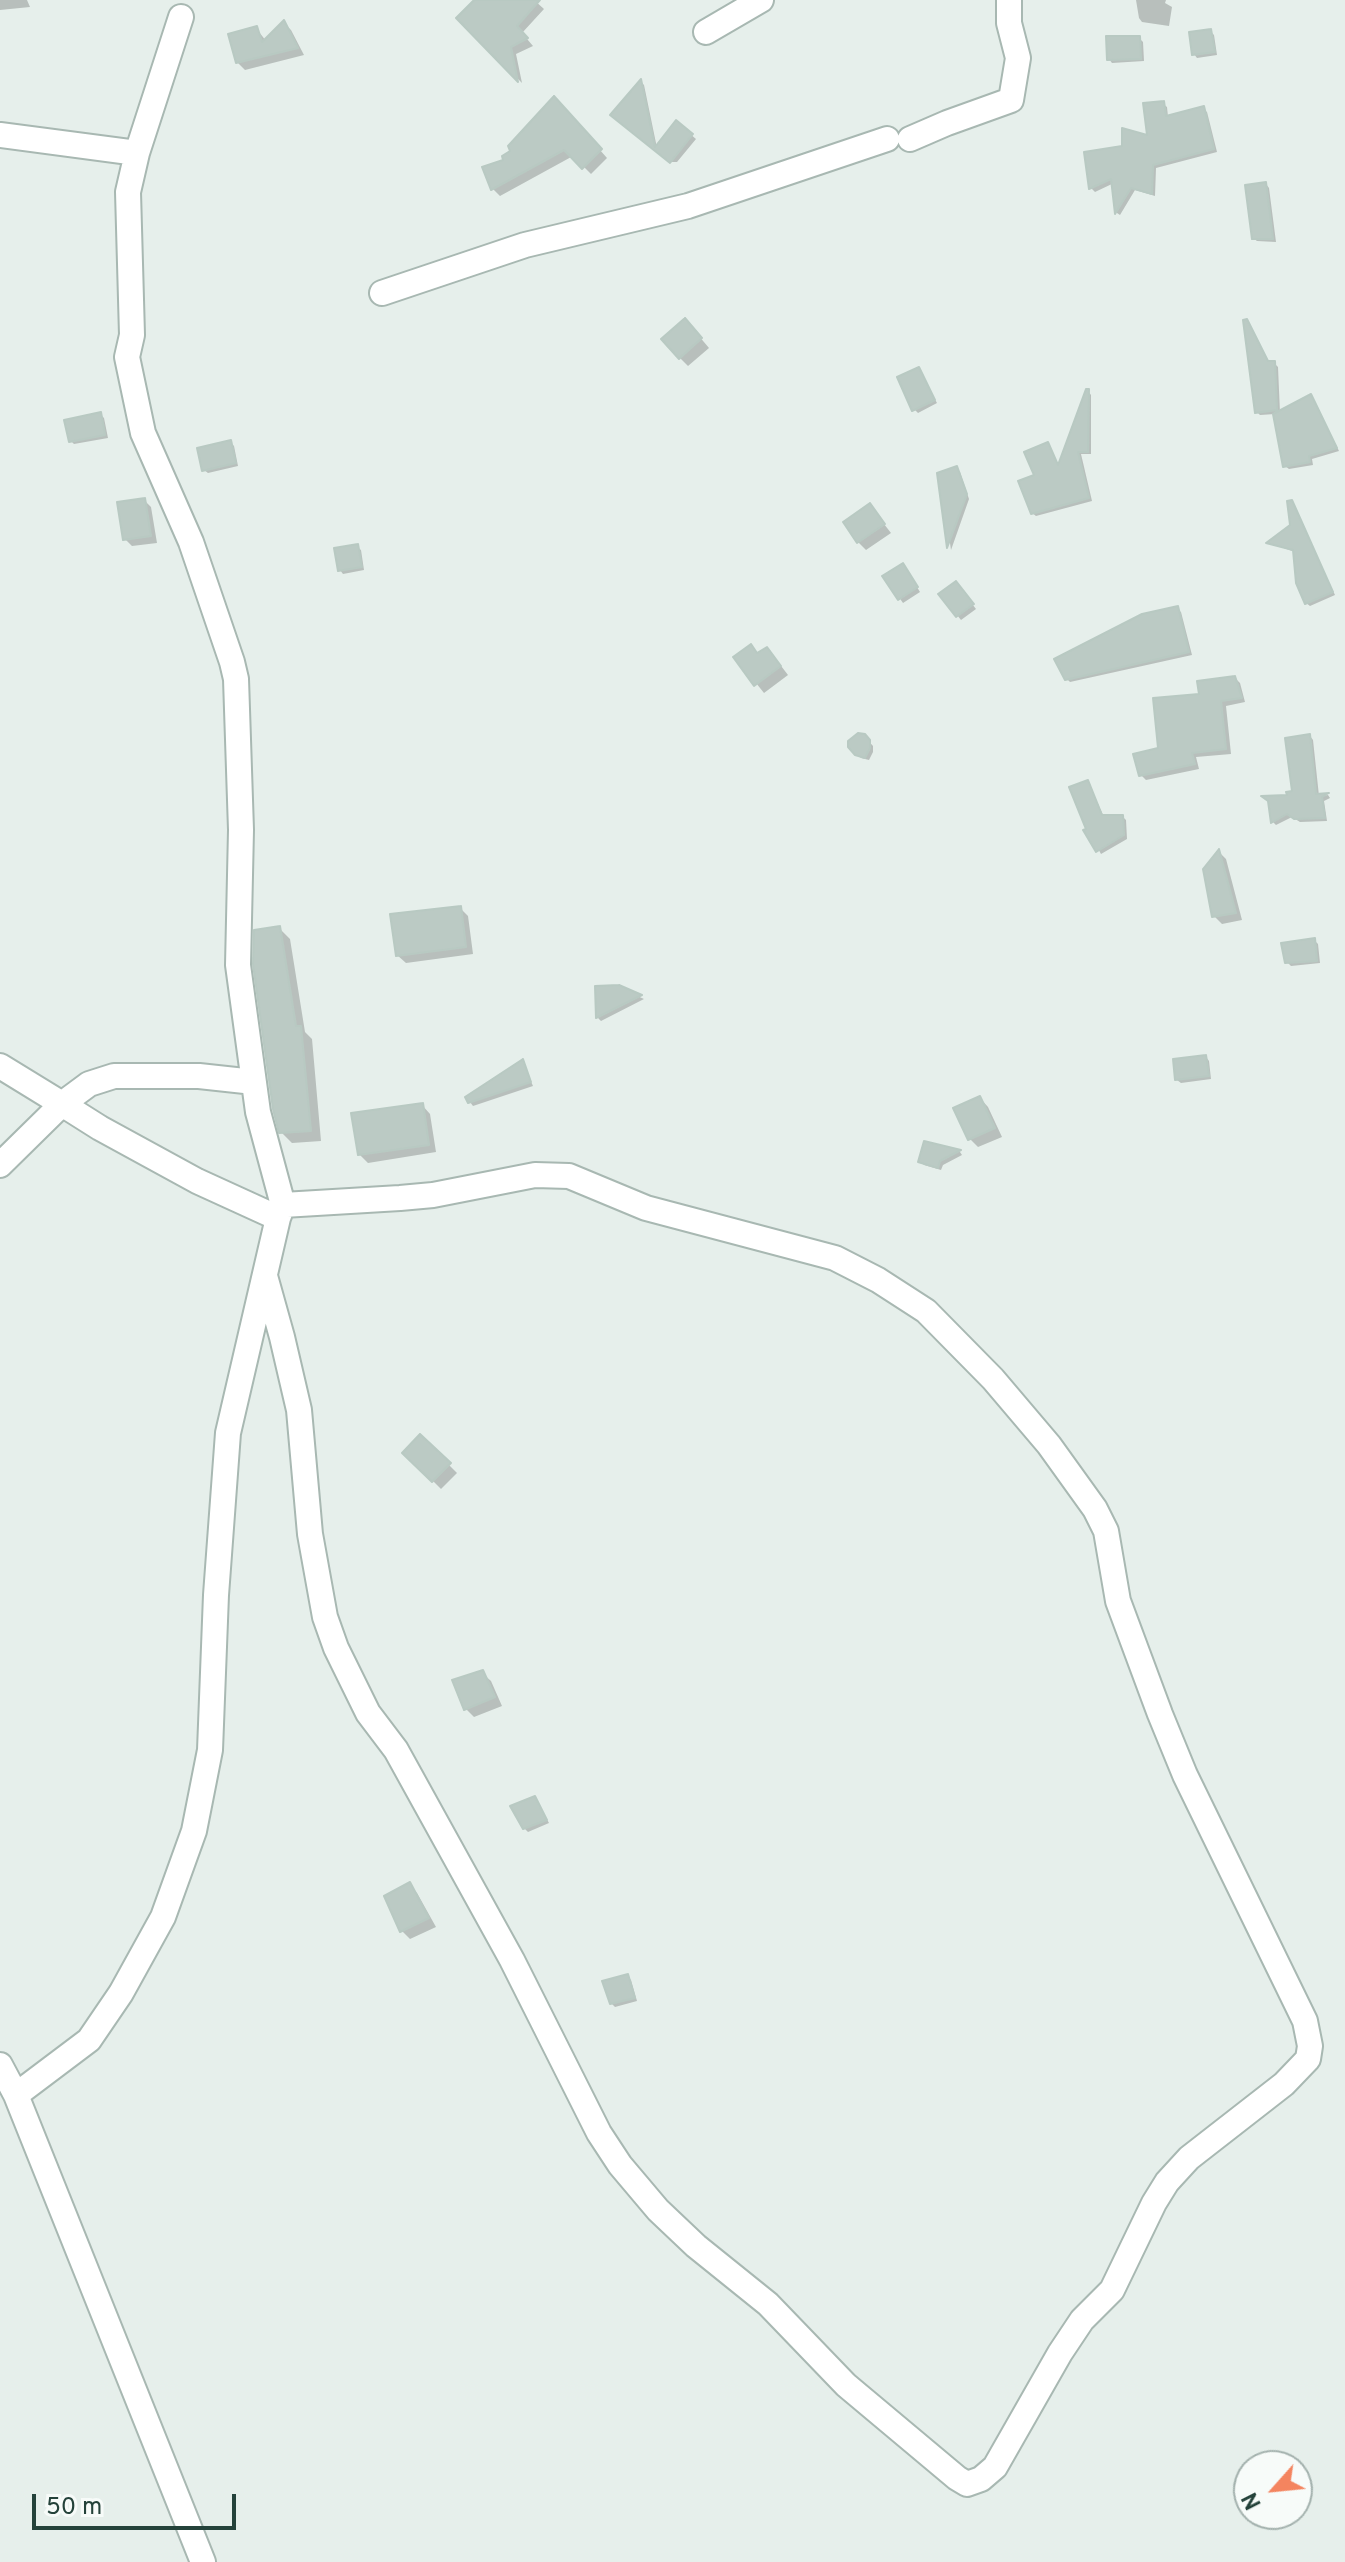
<!DOCTYPE html>
<html>
<head>
<meta charset="utf-8">
<style>
  body { margin:0 }
  #map { position:relative; width:1345px; height:2562px; overflow:hidden; background:#e6efeb; font-family:Overpass,sans-serif }
  canvas { display:block }
  .north { position:absolute; left:1233px; top:2450px; width:80px; height:80px; box-sizing:border-box; background:#f7fbf9; border:2px solid #a3b1ad; border-radius:50%; rotate:243deg; font-size:22px; font-weight:700; line-height:32px; text-align:center; color:#24423a }
  .north::after { content:''; display:block; margin:auto; width:28px; height:36px; background:#f4845f; clip-path:polygon(50% 0,100% 100%,50% 72%,0 100%) }
  .scale { position:absolute; left:32px; top:2494px; width:204px; height:36px; box-sizing:border-box; border:4px solid #24423a; border-top:0; padding-left:10px; font-size:24px; line-height:28px; white-space:nowrap; color:#24423a; -webkit-text-stroke:6px #f7fbf9; paint-order:stroke }
</style>
</head>
<body>
<div id="map">
<canvas width="1345" height="2562"></canvas>
<div class="north">N</div>
<div class="scale">50 m</div>
</div>
<script>
const c = document.querySelector('canvas').getContext('2d');
c.lineJoin = 'round';
function paint(path, color) {
  c.fillStyle = color;
  c.fill(path, 'evenodd');
}
function toPath(rows) {
  const path = new Path2D();
  for (const r of rows) {
    path.moveTo(r[0], r[1]);
    for (let i = 2; i < r.length; i += 2) path.lineTo(r[i], r[i + 1]);
  }
  return path;
}
function strokePath(path, color, width, dash) {
  c.strokeStyle = color;
  c.lineWidth = width;
  c.lineCap = dash ? 'butt' : 'round';
  c.setLineDash(dash || []);
  c.stroke(path);
}
const shadow = toPath([
  [0,0,27,0,30,7,0,10],
  [478,0,534,0,544,9,522,33,533,46,516,54,522,83,458,18],
  [1136,0,1166,0,1165,3,1172,7,1169,26,1142,22,1139,18],
  [284,23,291,30,304,55,245,70,237,62,256,28,266,41],
  [1210,31,1214,35,1217,55,1197,58,1194,54],
  [1139,38,1143,42,1144,61,1112,63,1109,59],
  [641,82,644,85,657,148,677,123,696,139,677,162,670,162,616,119],
  [1163,104,1167,107,1168,117,1203,109,1207,112,1217,152,1156,168,1155,196,1135,190,1120,215,1117,213,1114,183,1095,192,1091,188,1086,154,1124,148,1149,138],
  [561,106,607,158,591,174,573,156,500,196,493,189,506,161],
  [1266,184,1269,188,1276,242,1257,241,1253,238],
  [693,329,709,348,688,366,680,358],
  [1274,363,1278,367,1280,413,1314,400,1339,451,1312,459,1313,465,1289,469,1285,466,1275,414,1260,415,1257,412],
  [918,369,937,403,918,413,914,409],
  [1088,391,1091,395,1091,454,1081,454,1092,501,1036,516,1032,513,1036,476,1048,445,1059,467],
  [100,414,104,418,108,438,74,444,71,441],
  [230,442,234,446,238,466,208,473,204,470],
  [956,469,960,472,969,499,951,550,940,474],
  [144,500,151,507,157,543,132,546,125,539],
  [1291,502,1335,595,1310,606,1306,603,1295,552,1269,543,1292,526],
  [870,506,891,533,866,550,858,542],
  [357,547,361,550,364,570,343,574,340,570],
  [906,569,920,592,903,603,885,577],
  [959,587,976,609,961,620,941,595],
  [1177,609,1181,612,1192,655,1070,682,1066,678],
  [751,647,759,655,775,658,788,675,764,693,736,658],
  [1235,678,1240,683,1245,702,1226,706,1231,754,1196,757,1199,769,1146,780,1141,775,1201,696],
  [864,736,873,746,873,752,869,760,861,758,850,746],
  [1310,736,1313,740,1319,796,1328,795,1330,798,1324,801,1327,821,1300,822,1292,817,1276,825,1273,822,1289,797,1294,793],
  [1088,782,1104,817,1123,817,1126,820,1127,839,1101,854,1088,830],
  [1219,852,1226,859,1242,920,1222,924,1214,916],
  [460,908,468,916,473,954,406,963,397,955],
  [279,928,290,939,305,1032,312,1039,321,1141,292,1143,281,1132],
  [1314,940,1318,944,1320,963,1291,966,1287,962],
  [618,987,644,999,601,1021,598,1018,597,988],
  [1206,1057,1209,1061,1211,1079,1181,1083,1177,1080],
  [522,1061,533,1086,473,1106,470,1102],
  [980,1098,988,1107,1002,1137,978,1147,970,1139],
  [422,1105,430,1114,436,1152,368,1163,359,1154],
  [925,1143,960,1152,962,1155,943,1165,941,1170,924,1165,920,1161],
  [421,1437,457,1473,441,1489,405,1453],
  [482,1673,491,1681,502,1706,474,1717,466,1709],
  [535,1798,549,1823,528,1832,524,1828],
  [409,1885,417,1893,436,1927,410,1939,402,1931],
  [627,1976,631,1980,637,2001,615,2007,611,2003]
]);
const building = toPath([
  [474,0,540,0,517,26,528,38,511,47,518,82,456,18,474,0],
  [284,20,298,48,236,63,228,34,257,26,262,42,284,20],
  [1211,29,1215,52,1192,55,1189,32,1211,29],
  [1106,36,1140,36,1141,59,1107,60,1106,36],
  [641,79,655,147,676,120,693,134,670,163,610,115,641,79],
  [554,96,602,149,582,169,564,150,491,190,482,167,503,160,502,156,510,151,508,146,554,96],
  [1164,101,1166,116,1204,106,1214,149,1153,165,1152,194,1131,188,1115,214,1111,179,1089,189,1084,152,1122,146,1122,128,1147,135,1143,103,1164,101],
  [1266,182,1273,239,1252,239,1245,185,1266,182],
  [685,318,702,338,679,359,661,339,685,318],
  [1247,319,1268,361,1275,361,1277,410,1255,413,1243,320,1247,319],
  [919,367,935,400,912,411,897,377,919,367],
  [1086,389,1089,389,1088,452,1078,452,1089,498,1031,514,1018,481,1034,475,1024,452,1048,442,1058,465,1086,389],
  [1311,394,1337,448,1309,456,1310,462,1283,467,1273,414,1311,394],
  [101,412,105,435,69,442,64,420,101,412],
  [231,440,236,463,202,471,197,448,231,440],
  [957,466,967,494,947,548,937,473,957,466],
  [145,498,151,536,123,540,117,502,145,498],
  [1292,500,1333,592,1305,604,1296,583,1293,550,1266,543,1290,525,1287,501,1292,500],
  [870,503,885,524,857,543,843,522,870,503],
  [358,544,362,567,338,571,334,548,358,544],
  [903,563,918,587,898,600,882,576,903,563],
  [956,581,974,604,956,617,938,594,956,581],
  [1178,606,1189,652,1065,680,1054,659,1142,614,1178,606],
  [751,644,757,653,767,647,781,666,754,686,733,657,751,644],
  [1235,676,1242,698,1221,701,1226,749,1192,753,1195,764,1139,776,1133,754,1158,748,1153,698,1199,694,1197,681,1235,676],
  [858,733,865,734,870,740,870,748,865,758,855,755,848,747,848,741,858,733],
  [1310,734,1316,794,1329,793,1322,797,1325,818,1294,819,1287,814,1271,823,1268,801,1261,796,1287,795,1286,792,1292,791,1285,738,1310,734],
  [1088,780,1102,815,1123,815,1124,835,1096,852,1083,830,1086,829,1069,787,1088,780],
  [1219,849,1236,913,1212,917,1203,869,1219,849],
  [461,906,466,947,396,956,390,914,461,906],
  [280,926,296,1026,301,1026,311,1131,279,1133,273,1109,253,964,254,930,280,926],
  [1315,938,1317,961,1285,963,1281,943,1315,938],
  [619,985,642,995,596,1018,595,986,619,985],
  [1206,1055,1209,1076,1175,1080,1173,1059,1206,1055],
  [523,1059,531,1082,468,1103,465,1097,523,1059],
  [980,1096,995,1128,968,1140,953,1108,980,1096],
  [423,1103,429,1145,358,1155,351,1113,423,1103],
  [924,1141,961,1150,940,1161,938,1168,918,1162,924,1141],
  [420,1434,451,1463,432,1482,402,1453,420,1434],
  [483,1670,495,1697,464,1710,452,1680,483,1670],
  [535,1796,547,1820,523,1829,510,1806,535,1796],
  [410,1882,429,1918,400,1932,384,1896,410,1882],
  [628,1974,635,1998,610,2004,602,1981,628,1974]
]);
const minor = toPath([
  [181,17,137,153,128,192,132,335,127,357,143,433,191,542,232,662,236,679,241,830,238,965,258,1112,283,1205],
  [706,32,761,0],
  [0,135,137,153],
  [910,139,947,123,1011,100,1018,58,1009,23,1009,0],
  [382,293,525,245,688,206,887,139],
  [0,1066,62,1104,0,1165],
  [254,1082,199,1076,114,1076,89,1084,62,1104,100,1128,197,1181,278,1218,283,1205,400,1198,433,1195,535,1175,569,1176,646,1208,835,1258,878,1280,926,1311,993,1379,1049,1445,1095,1509,1106,1531,1118,1601,1160,1714,1185,1775,1305,2021,1310,2046,1308,2059,1284,2084,1189,2158,1167,2182,1154,2203,1112,2290,1082,2320,1060,2353,995,2467,981,2479,967,2484,957,2478,846,2385,768,2304,696,2246,658,2210,620,2165,599,2133,512,1960,396,1750,368,1713,336,1648,325,1617,310,1534,299,1410,282,1337,265,1276],
  [0,2065,16,2095,203,2562],
  [16,2095,89,2040,121,1993,163,1917,194,1831,210,1750,216,1595,228,1433,278,1218]
]);
paint(shadow, '#0003');
paint(building, '#bbcac4');
strokePath(building, '#b8c9c2', 2);
strokePath(minor, '#a8b8b2', 28);
strokePath(minor, '#fff', 24);
</script>
</body>
</html>
